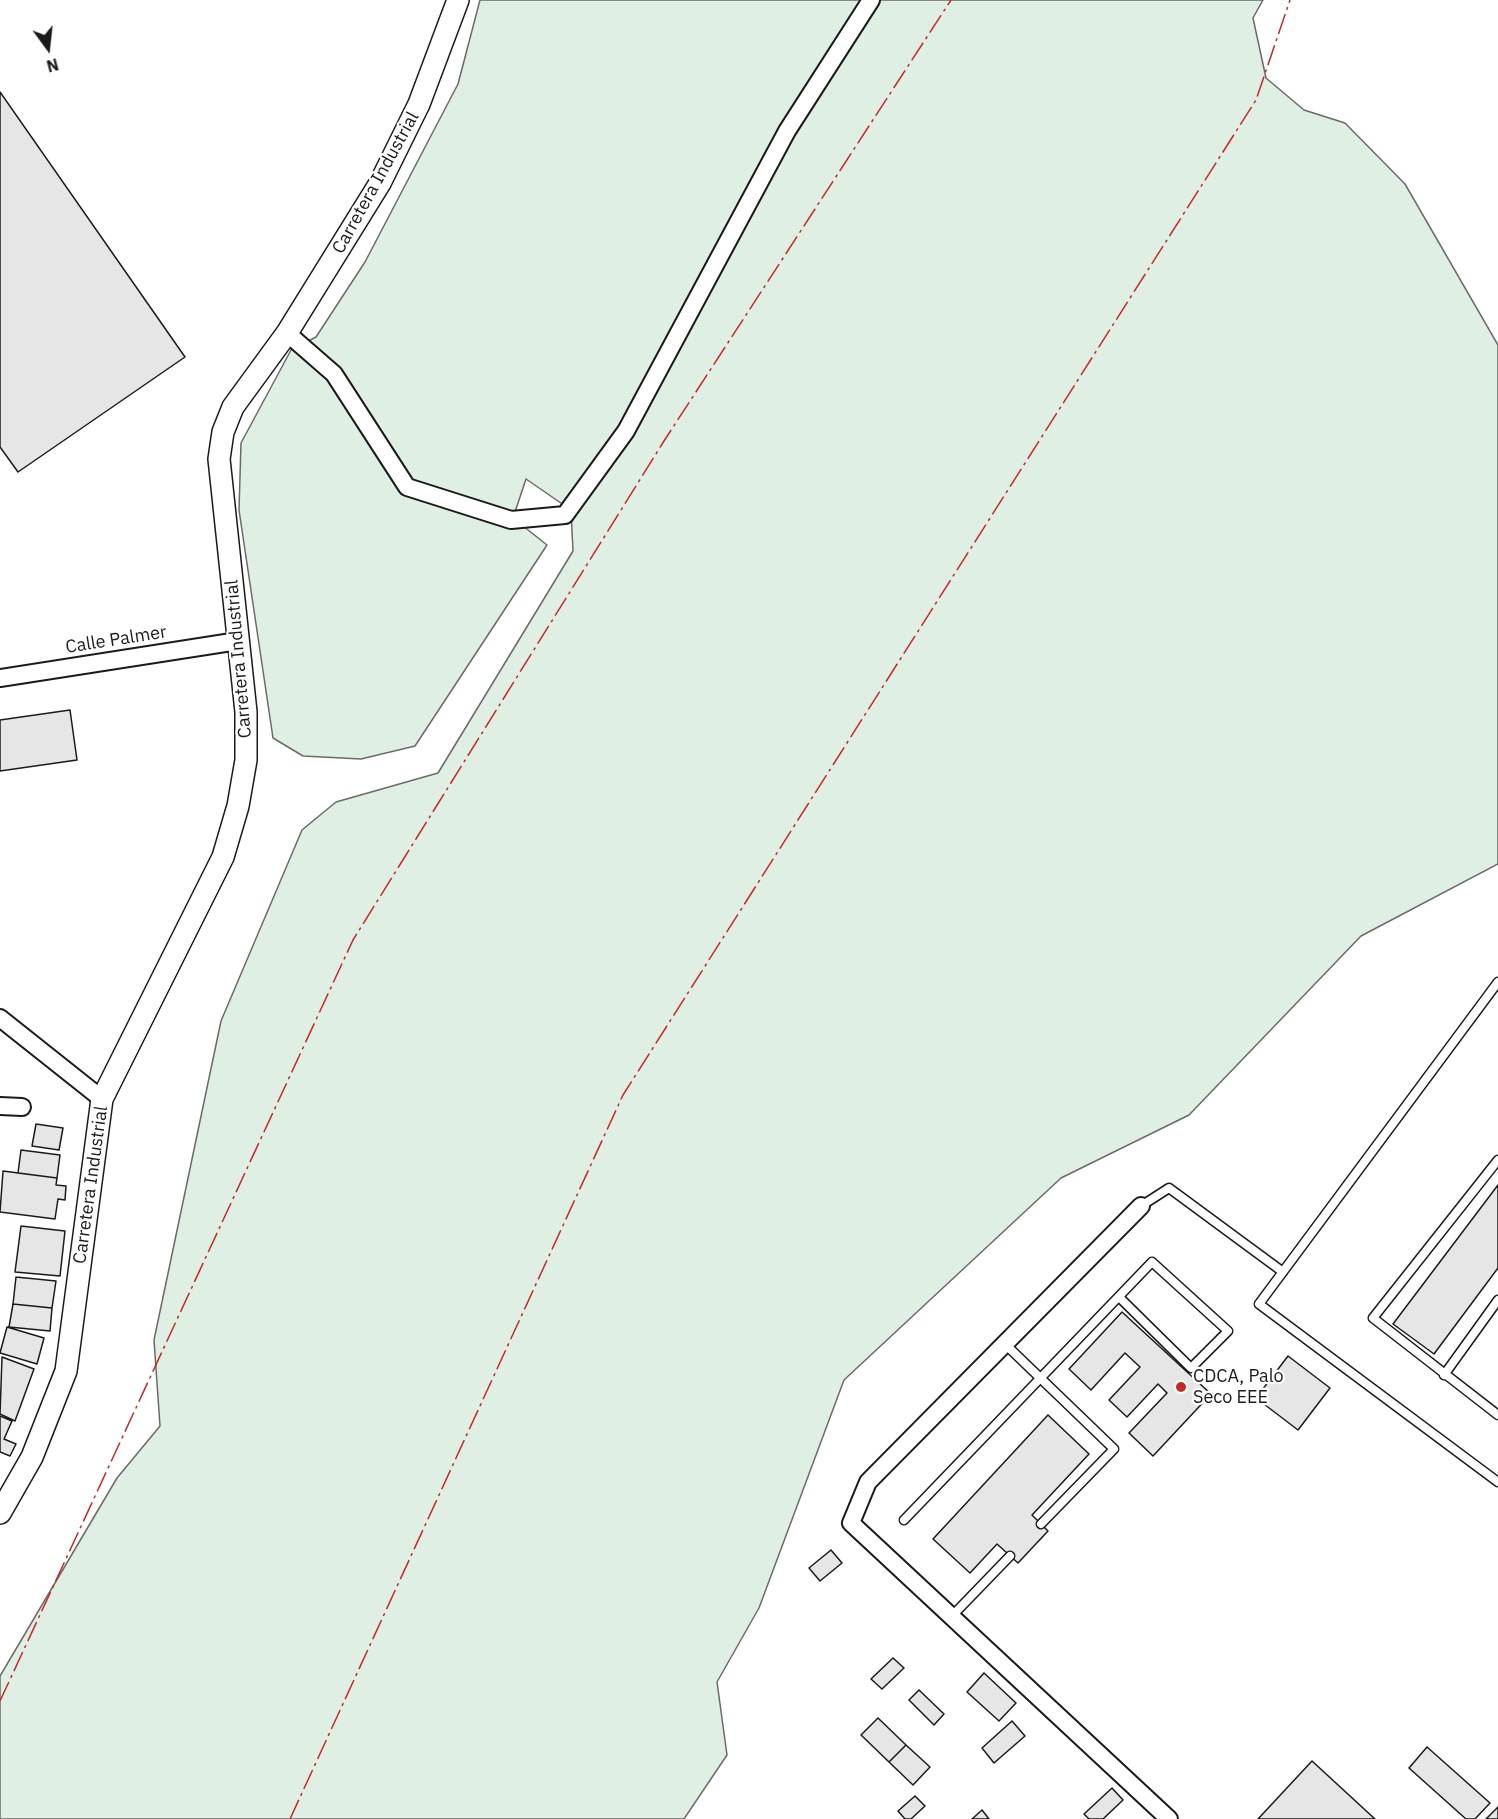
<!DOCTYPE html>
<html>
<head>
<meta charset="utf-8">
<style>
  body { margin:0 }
  #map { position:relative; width:1498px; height:1819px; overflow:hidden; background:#fff; font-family:"IBM Plex Sans",sans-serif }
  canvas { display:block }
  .north { position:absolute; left:18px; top:18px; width:60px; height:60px; -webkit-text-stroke:4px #fff; paint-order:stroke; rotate:165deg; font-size:16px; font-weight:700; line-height:24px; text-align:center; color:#1a1a1a }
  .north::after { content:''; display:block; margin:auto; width:21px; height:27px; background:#1a1a1a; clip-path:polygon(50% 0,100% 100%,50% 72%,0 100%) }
</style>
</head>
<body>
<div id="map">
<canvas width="1498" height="1819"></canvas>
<div class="north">N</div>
</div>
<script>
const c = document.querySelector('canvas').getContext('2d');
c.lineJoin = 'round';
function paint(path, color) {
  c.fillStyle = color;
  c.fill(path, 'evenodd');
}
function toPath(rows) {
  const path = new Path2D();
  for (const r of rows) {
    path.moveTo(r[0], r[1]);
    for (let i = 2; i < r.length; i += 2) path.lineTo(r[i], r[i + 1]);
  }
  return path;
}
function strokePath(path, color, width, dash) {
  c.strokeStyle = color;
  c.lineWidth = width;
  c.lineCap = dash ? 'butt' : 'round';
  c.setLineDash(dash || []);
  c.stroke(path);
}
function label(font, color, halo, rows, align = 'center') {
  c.font = font + ' "IBM Plex Sans",sans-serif';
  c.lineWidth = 4.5;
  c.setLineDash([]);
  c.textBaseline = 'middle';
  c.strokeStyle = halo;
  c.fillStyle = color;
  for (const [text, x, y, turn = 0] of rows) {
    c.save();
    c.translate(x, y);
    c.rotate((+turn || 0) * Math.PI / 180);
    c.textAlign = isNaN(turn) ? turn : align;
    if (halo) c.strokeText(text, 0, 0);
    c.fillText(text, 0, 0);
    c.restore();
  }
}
const green = toPath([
  [480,0,1263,0,1253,18,1266,78,1304,110,1345,123,1405,184,1498,345,1498,864,1361,936,1189,1115,1061,1178,844,1380,759,1608,717,1682,727,1755,684,1819,0,1819,0,1676,117,1478,160,1426,154,1340,221,1021,302,830,336,802,438,773,573,551,571,510,526,479,513,518,547,545,415,746,361,759,303,756,273,738,239,510,241,443,291,350,316,337,365,262,458,84,480,0]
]);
const building = toPath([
  [0,92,185,357,18,472,0,447,0,92],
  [70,710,77,760,0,771,0,720,70,710],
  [36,1124,63,1128,59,1150,32,1146,36,1124],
  [21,1150,60,1155,57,1178,18,1173,21,1150],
  [3,1171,57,1178,56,1185,66,1186,65,1200,58,1199,55,1219,0,1212,3,1171],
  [1498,1185,1498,1268,1434,1354,1393,1324,1498,1185],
  [21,1226,65,1231,60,1276,15,1272,21,1226],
  [16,1277,56,1281,52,1308,13,1304,16,1277],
  [13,1304,52,1308,50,1331,9,1327,13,1304],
  [1122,1312,1211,1394,1153,1456,1129,1433,1167,1393,1158,1384,1127,1417,1109,1400,1140,1367,1125,1353,1091,1390,1069,1369,1122,1312],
  [7,1327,44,1338,37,1364,0,1353,7,1327],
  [1288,1356,1330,1388,1298,1430,1256,1398,1288,1356],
  [2,1357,34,1369,15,1421,0,1414,2,1357],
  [1048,1415,1089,1454,1032,1515,1048,1531,1018,1563,997,1544,970,1573,933,1539,1048,1415],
  [0,1416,12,1421,4,1439,16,1444,10,1456,0,1452,0,1416],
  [831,1550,842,1563,820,1581,809,1568,831,1550],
  [893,1658,904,1668,882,1689,871,1679,893,1658],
  [984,1673,1016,1703,999,1721,967,1692,984,1673],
  [919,1690,944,1714,934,1725,909,1700,919,1690],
  [878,1718,906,1745,889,1762,861,1735,878,1718],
  [1012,1721,1025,1736,994,1763,982,1748,1012,1721],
  [906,1745,930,1767,913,1785,889,1762,906,1745],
  [1427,1747,1490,1803,1475,1819,1466,1819,1409,1768,1427,1747],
  [1312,1761,1375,1819,1258,1819,1312,1761],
  [1112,1788,1123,1800,1103,1819,1089,1819,1084,1814,1112,1788],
  [915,1796,925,1806,911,1819,905,1819,898,1811,915,1796],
  [1498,1807,1498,1819,1486,1819,1498,1807],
  [982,1810,989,1819,972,1819,982,1810]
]);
const service = toPath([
  [1498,982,1259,1304,1498,1482],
  [1498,1160,1373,1318,1498,1415],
  [1141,1206,1169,1188,1283,1272],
  [1005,1344,1114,1449,1041,1524],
  [1444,1375,1498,1300],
  [904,1520,1152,1262,1228,1331,1191,1368,1119,1297],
  [952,1616,1010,1556]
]);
const minor = toPath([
  [287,333,334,374,407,487,511,520,565,515,626,431,787,131,871,0],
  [0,678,238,641],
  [0,1018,102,1099],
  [0,1106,22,1107],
  [1141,1206,868,1482,851,1523,1169,1819]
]);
const tertiary = toPath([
  [0,1513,32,1457,66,1371,102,1099,223,857,238,806,246,760,246,712,219,459,223,432,233,407,287,333,380,183,419,104,458,0]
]);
const power = toPath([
  [0,1701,353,940,664,441,951,0],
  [290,1819,623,1095,1256,100,1290,0]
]);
const markers = [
  [1181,1387,6,"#c62828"]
];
const streetNames = [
  ["Carretera Industrial",376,183,-61],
  ["Calle Palmer",116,640,-9],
  ["Carretera Industrial",239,659,-95],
  ["Carretera Industrial",91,1185,-82]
];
const poiNames = [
  ["CDCA, Palo",1193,1377],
  ["Seco EEE",1193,1398]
];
paint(green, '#e0efe3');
strokePath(green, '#6a6a6a', 1.5);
paint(building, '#e6e6e6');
strokePath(building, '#1a1a1a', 1.5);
strokePath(service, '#1a1a1a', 11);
strokePath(minor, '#1a1a1a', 20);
strokePath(tertiary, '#1a1a1a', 24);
strokePath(service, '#fff', 8);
strokePath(minor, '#fff', 16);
strokePath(tertiary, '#fff', 21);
strokePath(power, '#c62828', 1.5, [21, 4.5, 3, 4.5]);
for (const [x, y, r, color] of markers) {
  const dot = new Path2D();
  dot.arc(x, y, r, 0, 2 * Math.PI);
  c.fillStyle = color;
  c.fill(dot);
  strokePath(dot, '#fff', 2);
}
label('18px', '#1a1a1a', '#fff', streetNames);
label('18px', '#1a1a1a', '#fff', poiNames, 'left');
</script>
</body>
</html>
